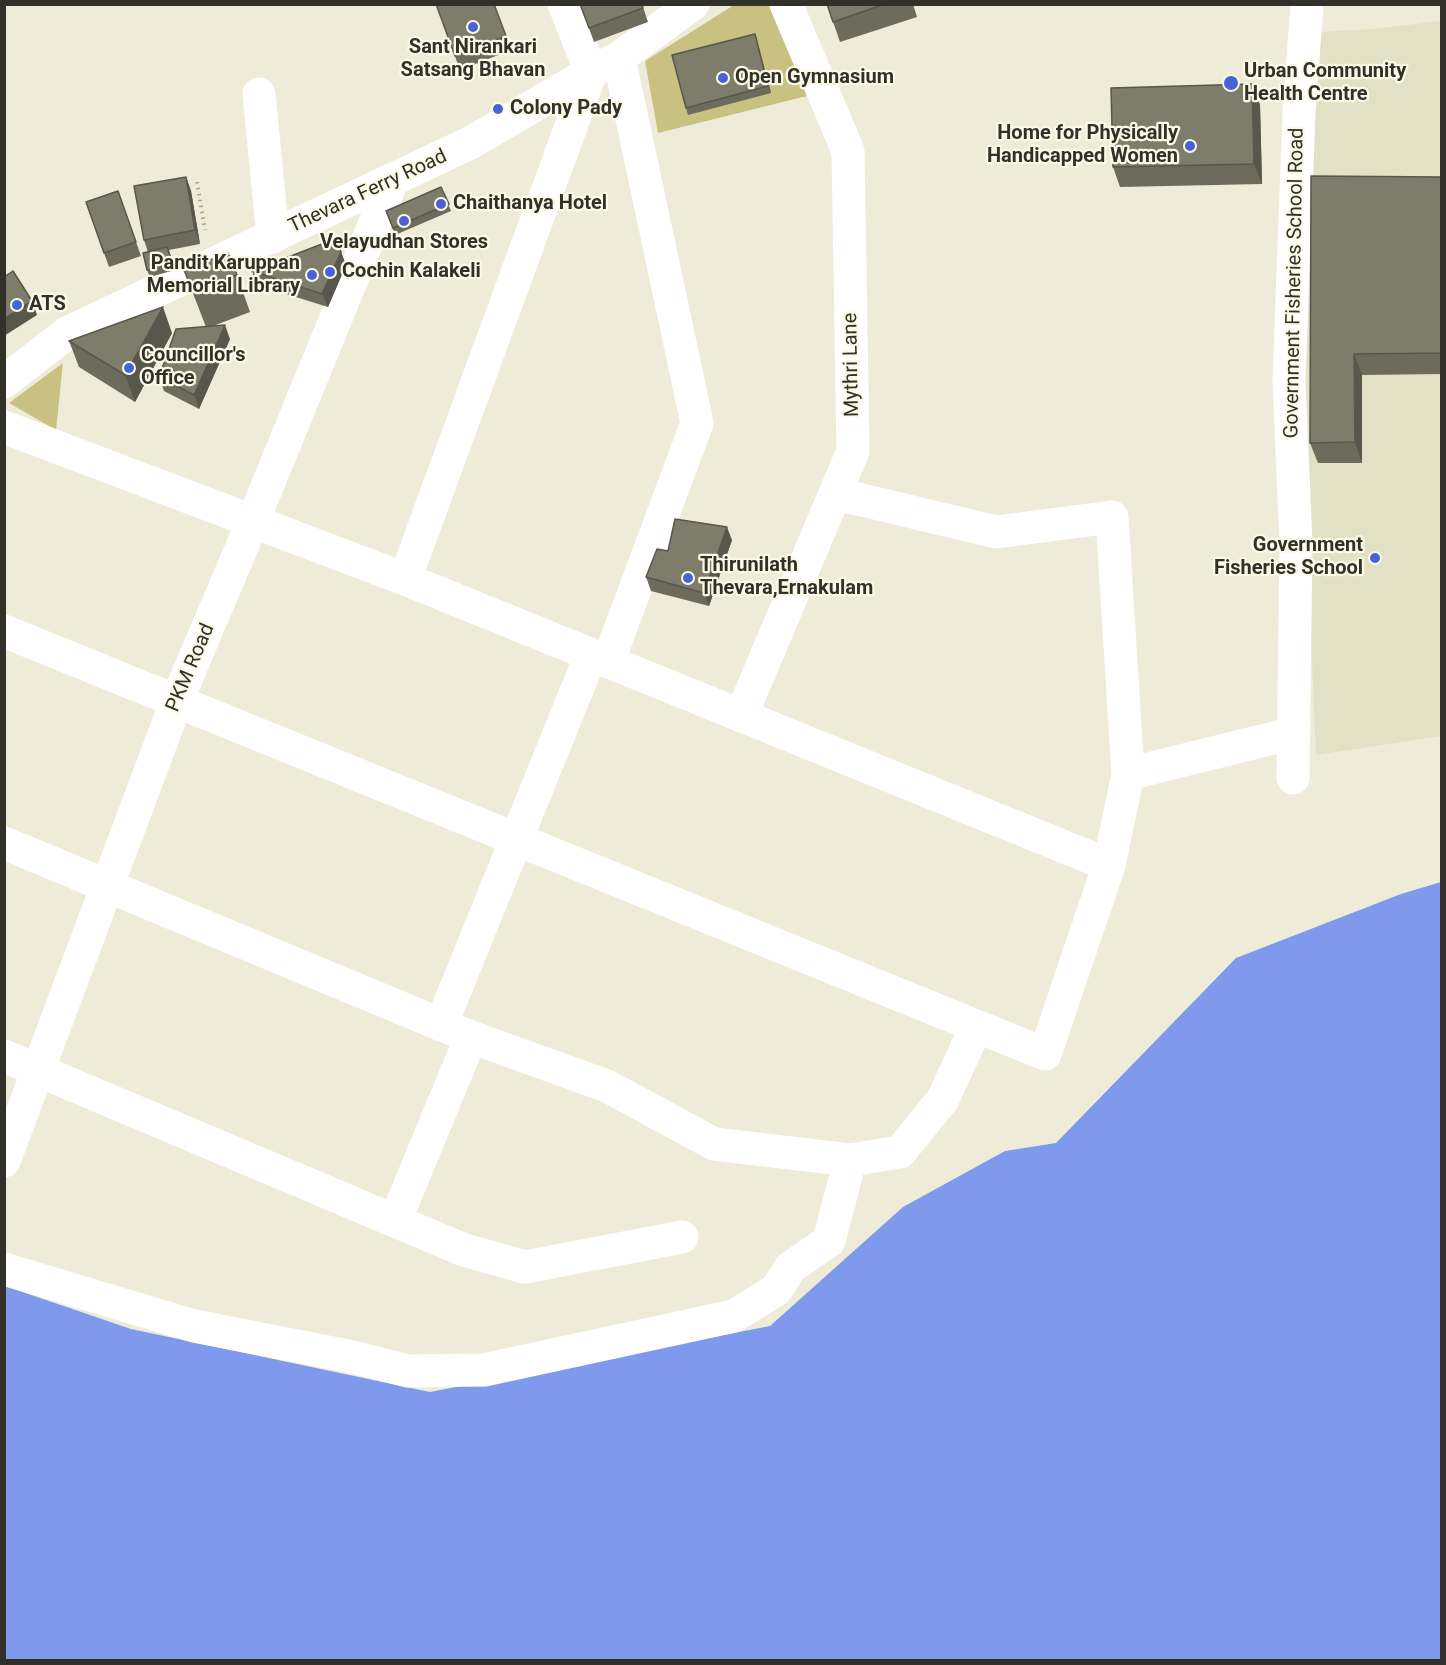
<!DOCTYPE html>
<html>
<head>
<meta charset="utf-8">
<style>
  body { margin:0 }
  #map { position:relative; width:1446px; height:1665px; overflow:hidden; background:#eeecd9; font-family:Roboto,sans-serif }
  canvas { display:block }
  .frame { position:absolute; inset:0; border:6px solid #313029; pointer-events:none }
</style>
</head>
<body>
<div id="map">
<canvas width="1446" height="1665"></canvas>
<div class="frame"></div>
</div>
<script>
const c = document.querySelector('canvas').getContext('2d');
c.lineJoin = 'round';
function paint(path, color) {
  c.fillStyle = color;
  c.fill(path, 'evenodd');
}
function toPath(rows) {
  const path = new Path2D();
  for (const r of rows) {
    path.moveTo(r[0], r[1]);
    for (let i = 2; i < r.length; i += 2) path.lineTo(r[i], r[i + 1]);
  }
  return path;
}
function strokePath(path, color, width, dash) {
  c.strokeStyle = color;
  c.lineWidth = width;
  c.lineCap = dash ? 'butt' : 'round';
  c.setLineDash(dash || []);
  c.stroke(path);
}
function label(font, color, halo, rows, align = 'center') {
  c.font = font + ' Roboto,sans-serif';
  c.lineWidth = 4.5;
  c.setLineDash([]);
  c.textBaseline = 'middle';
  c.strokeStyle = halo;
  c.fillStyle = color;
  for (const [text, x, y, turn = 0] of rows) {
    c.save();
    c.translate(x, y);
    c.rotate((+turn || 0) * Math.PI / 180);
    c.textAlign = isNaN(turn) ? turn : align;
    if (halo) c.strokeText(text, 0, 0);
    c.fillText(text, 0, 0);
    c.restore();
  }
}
const built = toPath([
  [1441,21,1441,736,1316,755,1300,379,1320,32,1373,29]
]);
const green = toPath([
  [734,5,771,5,807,96,658,133,645,61],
  [63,363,56,430,9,403]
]);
const water = toPath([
  [1441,882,1441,1660,5,1660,5,1286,131,1329,430,1392,770,1326,903,1207,1005,1151,1056,1143,1236,958,1401,894]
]);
const path = toPath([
  [197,182,205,230]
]);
const minor = toPath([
  [259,94,273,237],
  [4,382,67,333,472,142,591,72,619,58,693,4],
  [4,427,405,579,1109,865],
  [405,579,591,72,564,4],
  [4,631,1045,1054,1109,865,1128,774,1112,517,996,532,837,494],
  [608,662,697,423,619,58],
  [741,716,853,451,848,151,786,4],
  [1128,774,1294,733],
  [1293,778,1296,543,1289,381,1299,113,1307,4],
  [4,843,471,1037,607,1086,714,1144,850,1160,900,1152,943,1099,976,1027],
  [441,1025,591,655],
  [4,1056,464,1250,525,1267,682,1237],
  [4,1161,177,700,253,521,392,181],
  [395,1221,471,1037],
  [4,1269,194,1326,353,1357,408,1371,484,1370,734,1316,776,1290,791,1267,829,1241,850,1160]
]);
const wall = toPath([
  [436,4,494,4,511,50,460,70],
  [580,4,642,4,648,22,594,42],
  [827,4,913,4,917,17,840,42],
  [755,34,771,93,688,115,686,108],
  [1252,84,1260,105,1262,184,1120,187,1113,167],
  [186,177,191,191,200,244,169,250,175,270,150,277,147,270,148,252,144,240],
  [1442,177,1442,374,1362,375,1362,463,1318,463,1310,443],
  [441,187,451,211,395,235,386,211],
  [118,191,141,256,109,267,86,202],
  [341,252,346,265,328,307,257,285,252,271],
  [184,270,237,275,250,312,213,326,230,339,199,409,164,391,159,377,206,327],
  [172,333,135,402,79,367,69,341],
  [732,540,709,606,651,591,646,577,668,551]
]);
const shadedWall = toPath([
  [755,34,757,41,771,93,768,86],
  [1252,84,1260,105,1262,184,1254,164],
  [186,177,191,191,200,244,195,230],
  [341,252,346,265,328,307,322,294],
  [32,301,37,315,4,336,4,319],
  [163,307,172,333,135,402,125,375],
  [225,325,230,339,199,409,194,395],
  [1354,354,1362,375,1362,463,1355,442],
  [727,527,732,540,709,606,704,593]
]);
const building = toPath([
  [436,4,494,4,506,36,455,56,436,4],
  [580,4,642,4,643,8,589,28,580,4],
  [827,4,885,4,833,22,827,4],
  [755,34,768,86,686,108,672,55,755,34],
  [1252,84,1254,164,1113,167,1111,88,1252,84],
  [1311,176,1442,177,1442,353,1354,354,1355,442,1310,443,1311,176],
  [186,177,195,230,144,240,134,186,186,177],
  [441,187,449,204,393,228,386,211,441,187],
  [118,191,136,242,104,253,86,202,118,191],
  [335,239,341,252,322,294,252,271,335,239],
  [167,247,172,263,147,270,143,253,167,247],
  [228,253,237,275,193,292,184,270,228,253],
  [13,271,32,301,4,319,4,277,13,271],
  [163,307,125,375,69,341,163,307],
  [225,325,194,395,159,377,176,329,225,325],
  [675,519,727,527,704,593,646,577,657,549,668,551,675,519]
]);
const markers = [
  [473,27,6,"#4862d6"],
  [723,78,6,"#4862d6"],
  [1231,83,8,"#4862d6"],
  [498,109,6,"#4862d6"],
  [1190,146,6,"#4862d6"],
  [441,204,6,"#4862d6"],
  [404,221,6,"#4862d6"],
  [330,272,6,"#4862d6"],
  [312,275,6,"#4862d6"],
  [17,305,6,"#4862d6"],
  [129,368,6,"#4862d6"],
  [1375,558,6,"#4862d6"],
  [688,578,6,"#4862d6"]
];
const poiNames = [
  ["Sant Nirankari",473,48,"center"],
  ["Satsang Bhavan",473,71,"center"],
  ["Urban Community",1244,72],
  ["Health Centre",1244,95],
  ["Open Gymnasium",735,78],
  ["Colony Pady",510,109],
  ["Home for Physically",1178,134,"right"],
  ["Handicapped Women",1178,157,"right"],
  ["Chaithanya Hotel",453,204],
  ["Velayudhan Stores",404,243,"center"],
  ["Pandit Karuppan",300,264,"right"],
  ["Memorial Library",300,287,"right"],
  ["Cochin Kalakeli",342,272],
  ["ATS",29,305],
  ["Councillor's",141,356],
  ["Office",141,379],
  ["Government",1363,546,"right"],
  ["Fisheries School",1363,569,"right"],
  ["Thirunilath",700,566],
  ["Thevara,Ernakulam",700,589]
];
const streetNames = [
  ["Thevara Ferry Road",368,192,-25],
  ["Government Fisheries School Road",1295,283,-89],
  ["Mythri Lane",852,365,-91],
  ["PKM Road",191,668,-67]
];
paint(built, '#e2e0c5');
paint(green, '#c8c181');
paint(water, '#7f99ec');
strokePath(path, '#a5a395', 4, [1.5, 4.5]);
strokePath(minor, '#fff', 33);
paint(wall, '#6c6b5c');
paint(shadedWall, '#58574b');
paint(building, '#7e7c6b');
strokePath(building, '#58574b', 1.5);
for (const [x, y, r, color] of markers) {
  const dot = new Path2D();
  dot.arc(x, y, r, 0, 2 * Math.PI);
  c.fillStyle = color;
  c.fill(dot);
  strokePath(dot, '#fbfae6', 2);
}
label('bold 20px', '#313029', '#fbfae6', poiNames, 'left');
label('20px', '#313029', '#fbfae6', streetNames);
</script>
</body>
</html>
